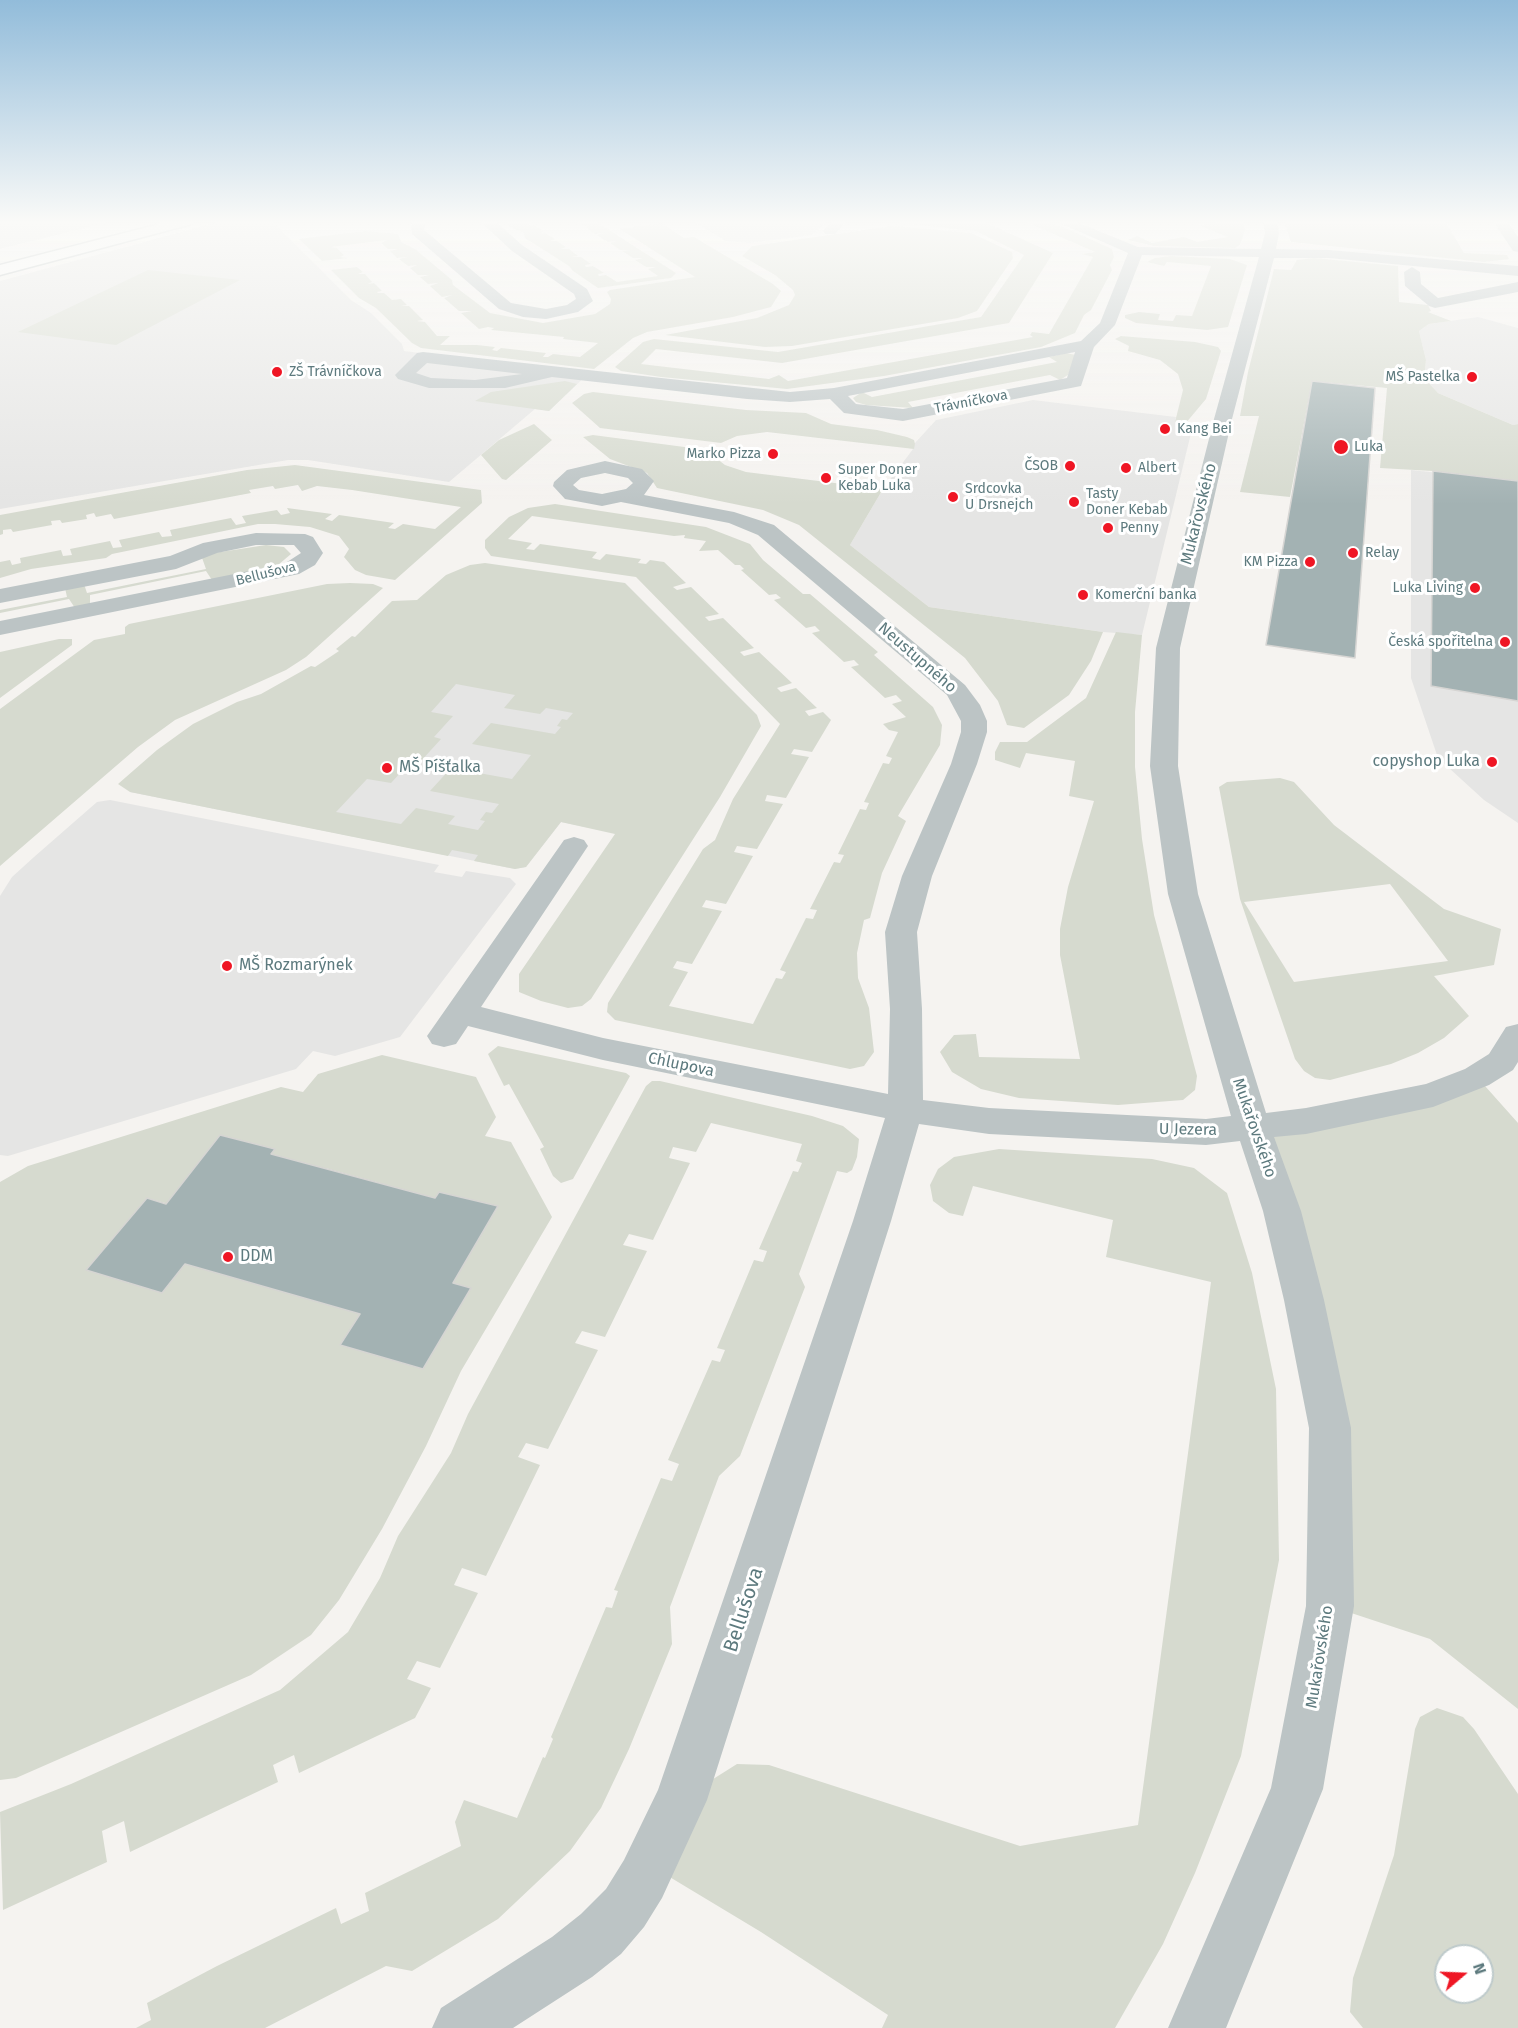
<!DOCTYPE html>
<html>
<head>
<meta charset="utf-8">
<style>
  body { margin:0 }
  #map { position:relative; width:1518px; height:2028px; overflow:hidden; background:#f5f3f0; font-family:"Fira Sans",sans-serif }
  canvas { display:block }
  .north { position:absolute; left:1434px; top:1944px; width:60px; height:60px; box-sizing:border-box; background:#fff; border:2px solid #becacb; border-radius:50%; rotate:71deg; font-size:16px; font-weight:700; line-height:24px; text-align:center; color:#5d7a7e }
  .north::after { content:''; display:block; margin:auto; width:21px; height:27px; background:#ef1624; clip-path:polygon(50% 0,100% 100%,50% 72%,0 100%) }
</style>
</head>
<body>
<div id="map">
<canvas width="1518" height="2028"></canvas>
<div class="north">N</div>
</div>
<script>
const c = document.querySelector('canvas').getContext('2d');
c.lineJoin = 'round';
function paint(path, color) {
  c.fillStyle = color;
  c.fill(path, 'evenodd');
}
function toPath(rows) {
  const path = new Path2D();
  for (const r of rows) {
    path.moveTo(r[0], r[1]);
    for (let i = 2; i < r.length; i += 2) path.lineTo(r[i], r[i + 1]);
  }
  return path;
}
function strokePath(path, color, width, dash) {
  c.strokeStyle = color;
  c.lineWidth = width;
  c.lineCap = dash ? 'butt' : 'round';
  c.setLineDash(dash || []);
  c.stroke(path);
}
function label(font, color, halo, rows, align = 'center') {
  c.font = font + ' "Fira Sans",sans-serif';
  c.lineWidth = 6;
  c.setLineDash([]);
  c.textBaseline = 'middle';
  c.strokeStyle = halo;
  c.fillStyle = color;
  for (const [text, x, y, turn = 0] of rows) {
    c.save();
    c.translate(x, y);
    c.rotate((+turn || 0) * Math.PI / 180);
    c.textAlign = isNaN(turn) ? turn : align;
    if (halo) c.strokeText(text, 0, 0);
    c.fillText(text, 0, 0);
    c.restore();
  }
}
const built = toPath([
  [0,221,113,221,0,249],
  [222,221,272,221,351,300,371,313,402,344,404,351,588,374,549,411,535,409,449,482,308,460,288,460,0,509,0,281],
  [692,221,827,221,812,235,749,243,726,241],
  [1478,317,1518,328,1518,424,1513,425,1438,393,1428,382,1425,371,1426,360,1419,331,1429,324],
  [1033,400,1176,417,1175,422,1193,425,1142,635,1103,632,929,607,850,545,883,489,913,449,915,443,936,420],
  [1411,470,1518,481,1518,823,1484,800,1438,758,1411,678],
  [427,668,590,702,600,830,561,822,526,867,515,869,130,792,191,743],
  [110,800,439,865,434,872,462,877,466,871,510,878,516,884,400,1037,335,1056,313,1051,296,1069,8,1156,0,1155,0,896,12,877,34,857,97,802]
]);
const green = toPath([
  [506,221,530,221,533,223,527,225,534,225,543,231,540,234,545,233,555,239,550,241,557,241,566,247,561,249,569,249,578,256,572,257,581,257,591,264,585,265,586,267,593,266,604,273,598,274,599,276,606,275,617,282,658,276,648,269,656,267,646,267,635,260,643,258,633,258,622,251,630,250,620,250,610,243,617,241,608,242,597,235,605,233,595,234,586,227,593,226,583,226,576,221,595,221,676,273,671,278,598,288,573,271,569,266,525,238,524,233,509,226],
  [884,221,982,221,1053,253,1009,323,782,363,656,349,641,364,769,379,779,375,788,381,1033,337,1030,335,1032,332,1049,334,1093,257,1082,254,1095,252,1024,221,1047,221,1079,234,1112,249,1114,257,1110,265,1112,270,1091,310,1084,315,1075,333,1041,347,884,376,787,389,661,377,621,371,615,367,643,342,654,339,778,352,981,317,1024,255,976,231],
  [1226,221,1243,221,1245,230,1240,245,1235,248,1154,246,1128,240,1137,236,1152,243,1184,237,1197,242,1228,237,1199,225],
  [1284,221,1445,221,1464,253,1507,255,1509,259,1484,262,1291,242],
  [661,223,684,238,694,237,773,284,781,291,771,307,733,317,647,332,633,338,594,369,421,348,412,343,376,308,359,298,331,270,357,267,363,272,358,274,365,274,372,282,368,284,374,283,382,291,377,292,378,293,384,293,392,300,401,299,407,305,401,306,409,306,423,320,417,321,425,322,437,336,450,336,440,345,477,345,495,347,492,350,497,351,501,348,546,353,543,357,548,357,553,354,580,357,598,343,563,339,564,337,491,330,494,328,488,327,479,329,461,313,472,311,459,311,444,298,452,295,442,297,430,286,438,283,428,284,420,277,429,275,418,275,410,268,417,265,408,266,399,259,407,257,397,258,390,251,398,249,388,249,381,243,387,240,331,247,337,248,344,255,340,257,348,258,322,261,299,239,365,231,398,234,401,242,415,249,452,280,453,285,490,313,543,323,595,314,610,304,611,299,607,292,610,290,695,277,620,229],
  [893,226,971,233,1012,252,1013,258,977,311,958,318,792,346,765,347,665,335,757,318,789,305,795,295,793,290,775,275,742,256,752,246],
  [1171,256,1230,259,1247,265,1228,327,1207,330,1136,323,1125,318,1125,315,1139,312,1160,314,1158,320,1173,321,1176,315,1192,316,1211,266,1167,262,1164,266,1147,262,1155,258],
  [1314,258,1398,266,1399,302,1428,305,1431,311,1428,312,1451,321,1429,324,1419,331,1426,360,1425,371,1428,382,1438,393,1513,425,1518,424,1518,481,1433,471,1380,468,1387,388,1312,381,1290,497,1240,492,1259,416,1240,416,1248,372,1274,269,1291,270,1297,260],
  [148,270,240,280,116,345,18,332],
  [1121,336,1195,342,1218,347,1221,351,1206,399,1185,424,1175,422,1183,390,1178,374,1160,360,1128,351,1129,346,1115,339],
  [1066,353,1076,355,1068,375,1060,380,1050,375,908,402,913,408,866,405,856,402,853,398,862,392,872,397,1057,362,1049,357],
  [565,381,577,384,549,411,475,401,491,392],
  [593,392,746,410,806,413,831,424,877,430,907,437,914,440,915,444,914,449,767,432,737,436,721,443,600,428,572,403,584,394],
  [534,424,552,440,506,480,502,479,481,455,499,440],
  [593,435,715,451,716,458,725,465,746,472,883,489,850,545,929,607,1103,632,1091,661,1069,695,1024,728,1007,725,998,701,965,658,799,525,763,510,657,488,647,473,610,459,583,437],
  [295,465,481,490,482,503,395,580,366,575,355,570,344,557,349,549,339,536,310,527,275,524,258,524,112,554,106,558,31,569,0,578,0,562,10,560,12,565,21,563,20,558,61,550,63,556,72,555,70,549,110,541,113,548,122,547,119,540,159,532,162,537,172,536,170,530,231,518,236,525,246,523,242,516,277,510,281,515,290,513,287,508,332,514,325,519,332,521,339,515,394,523,388,528,395,529,403,524,435,529,461,507,352,490,317,486,302,491,298,485,275,489,273,486,249,490,251,493,114,519,111,514,96,517,94,513,86,515,87,519,62,523,60,520,51,521,52,525,13,532,11,529,3,530,3,534,0,535,0,515,247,470],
  [555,504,706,527,750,544,763,560,803,594,810,594,878,652,874,655,933,707,942,725,940,745,898,816,906,821,882,873,870,918,864,920,857,953,858,978,869,1008,874,1052,864,1066,850,1069,615,1020,607,1012,608,1003,703,849,715,840,733,799,780,724,636,577,491,556,485,548,485,540,509,517,528,508],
  [532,516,674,536,685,535,684,538,706,541,699,551,718,550,735,565,740,565,744,569,741,570,769,595,776,594,781,598,774,600,806,628,815,626,820,631,812,633,844,662,854,660,859,665,851,667,885,698,896,695,902,701,892,704,906,717,883,724,889,730,898,732,886,756,892,758,889,764,883,763,864,802,869,803,866,810,860,809,838,854,844,855,840,863,834,862,810,909,817,910,813,919,806,918,780,970,786,972,782,979,776,978,753,1024,669,1006,688,972,673,968,677,961,692,964,722,911,702,907,706,900,726,904,753,856,734,852,737,846,757,849,783,804,765,801,767,795,786,798,809,757,791,754,794,749,812,752,831,720,823,712,809,716,805,711,817,708,796,688,781,692,777,688,792,683,759,652,744,656,740,652,754,648,723,618,709,621,705,617,719,614,691,587,677,590,673,587,686,583,664,562,650,560,646,564,638,563,641,559,606,554,600,560,592,558,597,552,540,544,534,550,526,549,532,543,508,539],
  [266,545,284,547,291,554,278,565,265,570,212,580,206,571,90,595,90,605,75,608,69,599,0,613,0,610,67,597,65,588,84,584,87,593,206,569,201,555],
  [485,563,625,583,757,715,761,726,720,797,591,999,582,1006,568,1008,541,1001,519,992,519,974,615,834,561,822,526,867,515,869,474,861,478,855,452,850,448,856,130,792,118,784,157,750,193,724,237,702,261,694,311,666,315,667,339,651,336,649,352,636,355,637,392,601,417,600,446,575,470,565],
  [456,684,515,695,504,708,540,714,546,708,573,713,567,720,562,719,557,726,561,727,555,734,491,723,472,744,531,755,512,779,451,768,430,791,499,804,492,813,486,812,480,820,485,821,478,830,448,824,455,816,416,808,401,824,336,812,367,779,391,783,412,760,420,762,441,739,434,737,453,716,431,712],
  [350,583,373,584,383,588,306,657,286,670,175,720,138,747,0,866,0,709,94,640,125,634,125,627,129,624,327,584],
  [1116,632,1142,635,1135,712,1135,767,1142,839,1154,915,1197,1076,1195,1090,1183,1100,1118,1105,1019,1098,981,1089,952,1072,940,1052,954,1035,976,1034,979,1057,1080,1059,1060,955,1060,929,1068,887,1094,801,1069,796,1075,761,1026,753,1020,768,995,760,995,752,1000,742,1027,742,1086,698],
  [59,639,72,639,72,645,0,698,0,652],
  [1280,778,1294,782,1334,825,1444,909,1501,929,1494,965,1434,976,1469,1016,1444,1038,1418,1053,1391,1064,1330,1080,1315,1078,1304,1071,1295,1059,1240,899,1219,787,1227,782],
  [1390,884,1448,961,1294,982,1244,902],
  [498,1046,626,1073,630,1076,573,1179,561,1183,553,1176,540,1149,544,1147,509,1084,504,1086,488,1054],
  [382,1055,476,1077,496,1117,485,1136,511,1142,552,1217,461,1371,426,1446,382,1529,339,1600,311,1635,251,1675,16,1778,0,1780,0,1182,28,1166,281,1087,303,1092,318,1074],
  [275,1149,220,1219,276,1234,325,1168,380,1183,391,1266,439,1192,498,1207,479,1238,460,1234,432,1277,471,1288,423,1369,340,1345,360,1314,185,1264,162,1293,147,1198,183,1208],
  [1477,1077,1518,1123,1518,1709,1430,1639,1330,1606,1330,1428,1254,1128],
  [652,1081,660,1081,812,1116,843,1126,859,1139,857,1157,852,1170,847,1173,837,1171,799,1274,805,1287,740,1456,719,1476,670,1607,672,1644,629,1749,601,1808,570,1851,498,1919,412,1971,386,1966,265,2028,136,2028,151,2020,147,2003,217,1966,336,1908,341,1924,369,1911,365,1893,461,1846,455,1822,464,1800,517,1818,543,1757,545,1758,553,1739,551,1737,606,1607,612,1608,618,1591,614,1590,661,1478,672,1481,679,1464,668,1460,712,1360,720,1362,725,1350,717,1348,754,1260,763,1262,767,1251,759,1249,793,1171,798,1172,802,1163,796,1161,802,1144,711,1123,696,1152,673,1147,669,1158,690,1163,653,1240,629,1234,623,1245,647,1251,605,1337,582,1331,575,1343,598,1350,548,1449,526,1443,518,1457,540,1465,509,1529,486,1576,462,1568,454,1585,478,1593,440,1668,417,1661,407,1679,431,1688,415,1718,299,1773,294,1755,273,1765,278,1782,130,1852,124,1821,102,1831,107,1862,3,1910,0,1812,71,1784,280,1690,348,1632,380,1578,398,1536,451,1453,468,1414,646,1086],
  [999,1149,1152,1159,1194,1168,1227,1193,1252,1273,1276,1389,1279,1560,1241,1756,1195,1873,1163,1944,1115,2028,882,2028,888,2015,761,1932,668,1876,710,1781,737,1764,769,1765,1020,1846,1138,1825,1211,1282,1106,1257,1113,1220,973,1186,963,1216,949,1213,933,1201,930,1185,938,1169,954,1157],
  [1437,1708,1463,1717,1474,1729,1518,1794,1518,2028,1363,2028,1350,2012,1353,1978,1394,1855,1415,1729,1420,1717],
  [1446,1956,1482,1956,1482,1992,1446,1992]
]);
const building = toPath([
  [1312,381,1375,388,1355,658,1266,645,1312,381],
  [1433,471,1518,481,1518,701,1431,686,1433,471],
  [220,1135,275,1149,271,1154,435,1198,439,1192,498,1206,453,1283,471,1288,423,1369,340,1345,360,1314,185,1264,162,1293,86,1270,147,1198,166,1204,220,1135]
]);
const minor = toPath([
  [411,221,425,221,424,230,511,303,546,309,567,305,576,299,574,294,512,251,480,221,495,221,522,245,587,289,593,301,578,312,546,319,523,317,499,309,412,234,411,221],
  [832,221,847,221,835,234,825,234,823,231,832,221],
  [1055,221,1074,221,1138,247,1261,249,1265,233,1263,221,1277,221,1279,233,1276,249,1329,250,1518,266,1518,276,1329,258,1274,258,1232,419,1180,648,1178,766,1198,894,1266,1113,1306,1108,1426,1084,1465,1069,1489,1054,1506,1027,1518,1024,1518,1062,1513,1070,1489,1085,1433,1107,1306,1134,1274,1137,1301,1211,1324,1300,1351,1428,1354,1606,1323,1789,1226,2028,1168,2028,1271,1788,1306,1606,1309,1428,1284,1300,1263,1211,1240,1141,1206,1145,989,1134,919,1124,891,1221,707,1800,662,1898,644,1927,621,1954,592,1977,513,2028,432,2028,441,2008,552,1937,581,1914,606,1889,624,1860,658,1790,853,1221,885,1118,603,1060,468,1026,456,1044,444,1047,432,1044,427,1036,564,840,574,837,584,840,588,846,481,1007,603,1038,888,1094,890,1009,885,932,902,876,951,764,961,732,961,721,947,695,758,535,729,523,621,502,602,506,565,499,553,486,554,482,567,470,605,461,642,469,654,481,644,495,734,512,774,525,965,685,980,705,987,721,987,732,977,764,932,876,917,932,922,1009,923,1100,989,1108,1206,1119,1231,1116,1168,894,1150,766,1156,648,1214,419,1259,257,1142,255,1115,325,1094,347,1081,386,903,421,844,413,830,399,790,402,747,399,552,377,505,388,429,388,398,379,395,375,417,353,423,352,790,392,834,388,1081,341,1100,323,1128,253,1055,221],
  [1075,352,1067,378,903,409,856,404,848,396,1075,352],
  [427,363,522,374,475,380,431,378,416,373,427,363],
  [605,473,628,478,633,483,626,489,602,494,579,490,573,485,581,478,605,473],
  [1493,221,1507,221,1518,237,1518,252,1513,251,1493,221],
  [1412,267,1420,272,1421,284,1438,298,1518,282,1518,292,1435,308,1429,306,1405,286,1404,272,1412,267],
  [256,533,305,534,313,537,323,553,315,565,299,574,0,635,0,621,284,564,301,553,294,545,256,545,217,553,176,569,0,603,0,589,170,556,203,543,256,533]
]);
const major = toPath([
  [171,221,194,221,192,224,0,275,0,265,171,221]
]);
const markers = [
  [277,372,6,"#ef1624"],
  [1472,377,6,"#ef1624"],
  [1165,429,6,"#ef1624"],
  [1341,447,8,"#ef1624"],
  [773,454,6,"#ef1624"],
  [1070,466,6,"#ef1624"],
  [1126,468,6,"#ef1624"],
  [826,478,6,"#ef1624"],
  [953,497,6,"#ef1624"],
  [1074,502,6,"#ef1624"],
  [1108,528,6,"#ef1624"],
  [1353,553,6,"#ef1624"],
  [1310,562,6,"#ef1624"],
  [1475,588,6,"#ef1624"],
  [1083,595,6,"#ef1624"],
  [1505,642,6,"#ef1624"],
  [1492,762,6,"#ef1624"],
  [387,768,6,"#ef1624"],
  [227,966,6,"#ef1624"],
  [228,1257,6,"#ef1624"]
];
const farPoinames = [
  ["ZŠ Trávníčkova",289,372],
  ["MŠ Pastelka",1460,377,"right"],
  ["Kang Bei",1177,429],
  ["Luka",1354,447],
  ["Marko Pizza",761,454,"right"],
  ["ČSOB",1058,466,"right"],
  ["Albert",1138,468],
  ["Super Doner",838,470],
  ["Kebab Luka",838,486],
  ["Srdcovka",965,489],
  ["U Drsnejch",965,505],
  ["Tasty",1086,494],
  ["Doner Kebab",1086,510],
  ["Penny",1120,528],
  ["Relay",1365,553],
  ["KM Pizza",1298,562,"right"],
  ["Luka Living",1463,588,"right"],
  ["Komerční banka",1095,595],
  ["Česká spořitelna",1493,642,"right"]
];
const farStreetnames = [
  ["Trávníčkova",971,402,-11],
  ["Bellušova",266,574,-14]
];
const streetNames = [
  ["Mukařovského",1199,514,-76],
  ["Neustupného",917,658,41],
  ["Chlupova",681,1065,12],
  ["Mukařovského",1254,1128,71],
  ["U Jezera",1188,1130,1],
  ["Mukařovského",1320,1657,-81]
];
const poiNames = [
  ["copyshop Luka",1480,762,"right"],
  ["MŠ Píšťalka",399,768],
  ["MŠ Rozmarýnek",239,966],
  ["DDM",240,1257]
];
const nearStreetnames = [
  ["Bellušova",744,1610,-72]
];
paint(built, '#e5e5e4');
paint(green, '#d6dacf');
paint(building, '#a3b2b3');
strokePath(building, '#d6d5d3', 1.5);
strokePath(major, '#adb6b8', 3);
paint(minor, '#bcc4c5');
paint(major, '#fff');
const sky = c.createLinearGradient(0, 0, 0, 505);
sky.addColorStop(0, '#92bcda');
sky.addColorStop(0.44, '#fafaf8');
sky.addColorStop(1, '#fafaf800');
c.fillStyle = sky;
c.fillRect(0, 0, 1518, 505);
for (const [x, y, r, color] of markers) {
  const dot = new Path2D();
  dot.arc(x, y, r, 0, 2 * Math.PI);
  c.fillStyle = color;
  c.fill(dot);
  strokePath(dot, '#fff', 2);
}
label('14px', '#5d7a7e', '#fff', farPoinames, 'left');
label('14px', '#5d7a7e', '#fff', farStreetnames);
label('16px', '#5d7a7e', '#fff', streetNames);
label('16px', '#5d7a7e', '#fff', poiNames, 'left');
label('20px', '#5d7a7e', '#fff', nearStreetnames);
</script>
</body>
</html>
